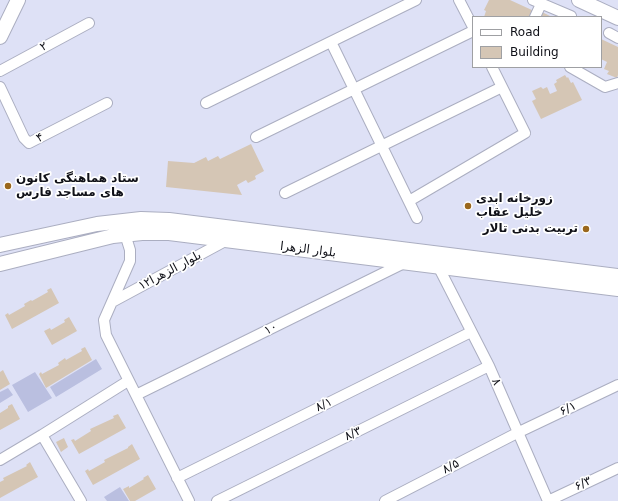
<!DOCTYPE html>
<html>
<head>
<meta charset="utf-8">
<style>
  body { margin:0 }
  #map { position:relative; width:618px; height:501px; overflow:hidden; background:#dee1f6; font-family:"DejaVu Sans",sans-serif }
  canvas { display:block }
  .legend { position:absolute; left:472px; top:16px; width:130px; height:52px; box-sizing:border-box; background:#fff; border:1px solid #9fa0a3; margin:0; padding:5px 7px; list-style:none; font-size:12px; color:#101118 }
  .legend li { display:flex; align-items:center; gap:8px; height:20px }
  .legend b { width:20px; border:1px solid #9fa0a3 }
</style>
</head>
<body>
<div id="map">
<canvas width="618" height="501"></canvas>
<ul class="legend">
<li><b style="height:5px;background:#fff"></b>Road</li>
<li><b style="height:11px;background:#d5c6b5"></b>Building</li>
</ul>
</div>
<script>
const c = document.querySelector('canvas').getContext('2d');
c.lineJoin = 'round';
function paint(path, color) {
  c.fillStyle = color;
  c.fill(path, 'evenodd');
}
function toPath(rows) {
  const path = new Path2D();
  for (const r of rows) {
    path.moveTo(r[0], r[1]);
    for (let i = 2; i < r.length; i += 2) path.lineTo(r[i], r[i + 1]);
  }
  return path;
}
function strokePath(path, color, width, dash) {
  c.strokeStyle = color;
  c.lineWidth = width;
  c.lineCap = dash ? 'butt' : 'round';
  c.setLineDash(dash || []);
  c.stroke(path);
}
function label(font, color, halo, rows, align = 'center') {
  c.font = font + ' "DejaVu Sans","Noto Sans Arabic",sans-serif';
  c.lineWidth = 3.5;
  c.setLineDash([]);
  c.textBaseline = 'middle';
  c.strokeStyle = halo;
  c.fillStyle = color;
  for (const [text, x, y, turn = 0] of rows) {
    c.save();
    c.translate(x, y);
    c.rotate((+turn || 0) * Math.PI / 180);
    c.textAlign = isNaN(turn) ? turn : align;
    if (halo) c.strokeText(text, 0, 0);
    c.fillText(text, 0, 0);
    c.restore();
  }
}
const green = toPath([
  [96,359,102,369,56,397,50,387],
  [35,372,52,398,28,412,12,385],
  [8,388,13,395,0,403,0,392],
  [120,487,129,501,107,501,104,497]
]);
const building = toPath([
  [489,0,510,0,534,11,531,17,484,17,486,11,484,10],
  [542,12,552,17,540,17],
  [601,39,618,47,618,75,617,78,607,74,609,71,604,69,607,62,601,59],
  [565,75,567,78,568,77,571,83,573,82,582,100,541,119,532,101,536,99,532,91,541,87,543,89,547,87,550,94,557,91,554,84,557,82,556,80],
  [251,144,264,171,255,176,256,179,248,183,246,180,237,185,242,195,166,187,168,161,194,163,206,157,208,161,218,156,220,159],
  [51,288,59,303,12,329,5,315,8,313,9,315,25,306,24,304,31,300,32,301,48,292,47,290],
  [69,317,77,331,52,345,44,331,50,328,51,330,65,322,64,320],
  [85,347,92,360,46,388,39,374,41,372,42,374,59,365,58,363,65,358,66,360,82,351,81,349],
  [3,370,10,384,0,390,0,372],
  [12,404,20,419,0,430,0,413,8,408,8,406],
  [118,414,126,428,79,454,71,440,74,439,75,441,91,431,90,429,114,418,113,416],
  [64,438,68,447,61,452,56,442],
  [132,444,140,459,93,485,85,471,88,469,89,471,105,462,104,460,128,448,128,447],
  [30,462,38,477,0,498,0,482,4,480,3,478,27,466,26,465],
  [148,475,156,489,135,501,130,501,123,489,129,486,129,488,144,479,143,478]
]);
const minor = toPath([
  [459,0,473,27],
  [533,0,571,16],
  [535,17,541,4],
  [609,33,618,38],
  [331,42,417,218],
  [570,67,605,87,618,83],
  [0,71,89,23],
  [0,87,24,138,29,143,107,103],
  [206,103,416,0],
  [256,137,473,31],
  [285,193,502,87],
  [409,201,525,133,492,67],
  [125,234,130,250,130,261,104,320,106,335,189,501],
  [438,266,489,366,548,501,618,468],
  [112,302,227,240],
  [136,395,406,262],
  [42,435,81,501],
  [0,460,42,435,128,381],
  [177,478,471,332],
  [217,501,489,366],
  [385,501,517,433,618,385]
]);
const secondary = toPath([
  [579,0,618,18],
  [0,37,18,0],
  [0,245,97,224,141,219,169,220,618,276],
  [0,264,113,236,142,233,169,233,618,289]
]);
const markers = [
  [8,186,4,"#9a671d"],
  [468,206,4,"#9a671d"],
  [586,229,4,"#9a671d"]
];
const streetNames = [
  ["۲",44,47,-28],
  ["۴",40,138,-26],
  ["بلوار الزهرا",308,250,7],
  ["بلوار الزهرا۱۲",170,271,-28],
  ["۱۰",271,329,-26],
  ["۸",496,382,67],
  ["۸/۱",324,405,-26],
  ["۶/۱",568,409,-25],
  ["۸/۳",353,434,-26],
  ["۸/۵",451,467,-27],
  ["۶/۳",583,484,-25]
];
const poiNames = [
  ["ستاد هماهنگی کانون",16,179],
  ["های مساجد فارس",16,193],
  ["زورخانه ابدی",476,199],
  ["خلیل عقاب",476,213],
  ["تربیت بدنی تالار",578,229,"right"]
];
paint(green, '#babfe0');
paint(building, '#d5c6b5');
strokePath(minor, '#abaec1', 12);
strokePath(secondary, '#abaec1', 16);
strokePath(minor, '#fff', 10);
strokePath(secondary, '#fff', 14);
for (const [x, y, r, color] of markers) {
  const dot = new Path2D();
  dot.arc(x, y, r, 0, 2 * Math.PI);
  c.fillStyle = color;
  c.fill(dot);
  strokePath(dot, '#fff', 1.5);
}
label('12px', '#101118', '#fff', streetNames);
label('bold 12px', '#101118', '#fff', poiNames, 'left');
</script>
</body>
</html>
